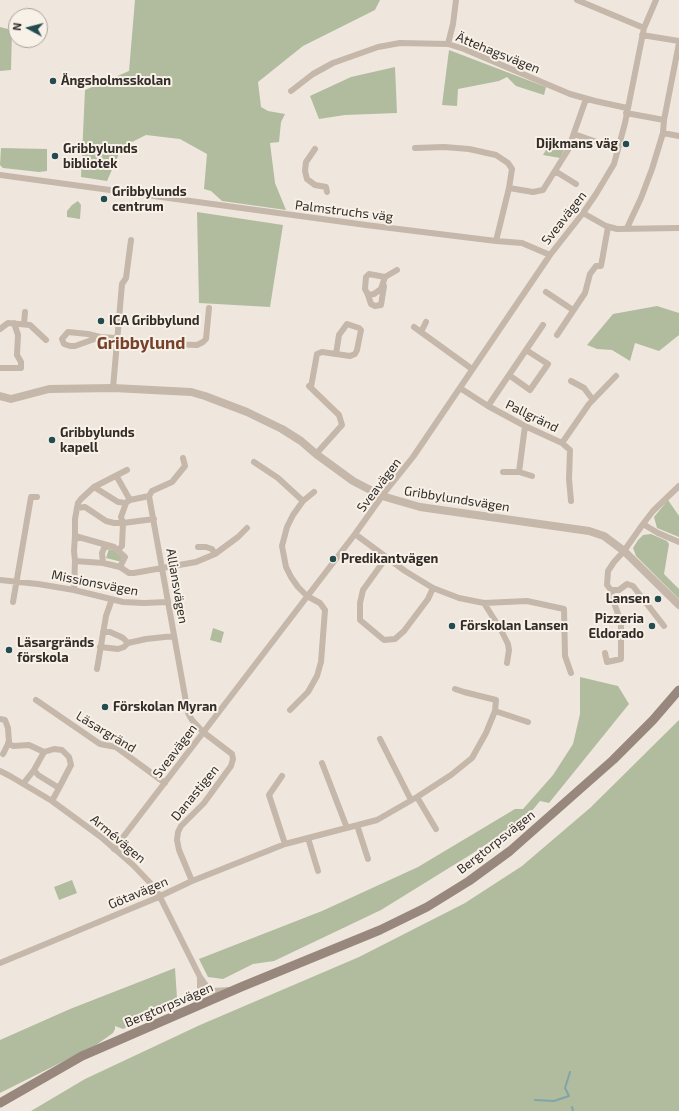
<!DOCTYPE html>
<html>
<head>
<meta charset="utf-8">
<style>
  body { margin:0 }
  #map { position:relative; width:679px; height:1111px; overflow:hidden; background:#efe7dd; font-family:"Exo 2",sans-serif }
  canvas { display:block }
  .north { position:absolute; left:8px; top:8px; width:40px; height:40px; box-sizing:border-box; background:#f7f1e8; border:1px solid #a9a29c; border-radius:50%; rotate:277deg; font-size:11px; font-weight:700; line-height:16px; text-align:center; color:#342c29 }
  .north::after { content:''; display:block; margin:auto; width:14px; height:18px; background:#244b50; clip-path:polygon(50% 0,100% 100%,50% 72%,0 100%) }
</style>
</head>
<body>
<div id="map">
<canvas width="679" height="1111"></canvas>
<div class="north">N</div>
</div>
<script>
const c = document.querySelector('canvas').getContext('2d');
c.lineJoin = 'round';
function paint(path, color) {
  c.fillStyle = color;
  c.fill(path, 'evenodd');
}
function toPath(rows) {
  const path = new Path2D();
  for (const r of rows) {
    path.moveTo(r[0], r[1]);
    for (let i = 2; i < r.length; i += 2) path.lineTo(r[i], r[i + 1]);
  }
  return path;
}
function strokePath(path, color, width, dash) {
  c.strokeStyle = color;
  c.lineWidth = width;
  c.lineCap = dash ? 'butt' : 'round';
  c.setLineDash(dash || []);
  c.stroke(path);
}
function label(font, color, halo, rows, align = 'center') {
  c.font = font + ' "Exo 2",sans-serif';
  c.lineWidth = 4;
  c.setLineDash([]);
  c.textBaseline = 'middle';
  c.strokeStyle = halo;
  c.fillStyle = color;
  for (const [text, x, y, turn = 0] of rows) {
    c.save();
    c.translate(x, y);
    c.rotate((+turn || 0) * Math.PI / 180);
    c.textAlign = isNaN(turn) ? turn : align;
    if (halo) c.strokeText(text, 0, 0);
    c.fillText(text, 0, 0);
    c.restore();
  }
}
const green = toPath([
  [135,0,380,0,375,10,303,46,258,82,261,107,268,111,285,114,281,122,279,142,270,143,275,183,286,210,222,201,211,191,204,189,207,154,180,139,146,135,122,147,107,181,81,177,85,90,129,71],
  [0,27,12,30,11,70,0,71],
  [449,50,546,87,544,95,516,86,507,77,499,81,458,89,457,106,442,105],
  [395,67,397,113,345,115,319,119,310,96,351,77],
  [553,138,567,144,560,158,543,155],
  [1,148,47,149,47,171,39,172,3,168,0,165],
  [78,201,81,205,80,219,67,217,67,211,72,205],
  [197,212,283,225,270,307,199,303],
  [657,306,679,313,679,335,659,351,635,343,630,361,612,350,597,349,587,345,613,314],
  [668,500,679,516,679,537,657,528,654,517],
  [651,534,667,541,669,544,664,574,679,589,679,599,636,556,633,548,638,540,643,535],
  [109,549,113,550,114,549,123,557,122,562,106,558],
  [213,628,224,632,221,643,210,640],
  [580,677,618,686,629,704,549,803,540,801,526,818,470,855,381,910,274,961,253,964,223,979,208,977,199,959,322,911,418,867,515,809,523,809,553,775,573,744,580,714],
  [679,720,679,1111,31,1111,85,1079,200,1025,359,957,465,903,522,866,590,808],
  [72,880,77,893,59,900,54,887],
  [175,968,177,998,140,1021,123,1029,115,1026,115,1029,113,1033,96,1045,0,1093,0,1040,70,1009]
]);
const stream = toPath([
  [535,1100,554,1101,569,1096,565,1088,570,1072],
  [572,1107,573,1111]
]);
const minor = toPath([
  [577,0,644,28],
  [642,35,679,41],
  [448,44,453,24,456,0],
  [291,91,313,74,333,63,378,47,400,43,448,44,464,49,570,94,595,101,627,108],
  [626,113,664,120],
  [663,133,679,136],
  [574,134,597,142],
  [415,148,444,147,469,149,496,155,508,163,512,169,509,188,496,241],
  [315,149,306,162,305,171,307,179,315,185,326,187,327,192],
  [555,171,576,184],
  [0,175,366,225,496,241,522,243,550,255],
  [509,188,533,192,543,190,568,150,586,99],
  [583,213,606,226,617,229,679,228],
  [627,228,641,198,652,169,663,133,664,120,679,43],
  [385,277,381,289,374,294,368,295,365,289,366,277,369,274,385,277,397,270],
  [546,292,573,310],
  [368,295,371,304,375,306,381,305,384,286],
  [24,324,25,312],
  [414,327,472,369],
  [0,329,8,323,30,325,46,340],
  [421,332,426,322],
  [557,335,585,293,590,274,596,266,601,266,608,227],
  [100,337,88,334,68,332,62,339,64,344,70,346,75,346,100,337,116,338],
  [166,344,197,345,203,342,206,339,209,308],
  [0,368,21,368,21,362,17,355,18,335,14,323],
  [509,375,530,390,548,364,526,350],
  [571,381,584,388,593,400],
  [309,386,339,415,342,425,316,454],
  [311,387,317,354,322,352,350,356,355,354,357,350,361,330,359,328,347,324,339,335,336,354],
  [113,388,122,284,126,278,131,240],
  [460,388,488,406,525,426,562,443,589,404,616,376],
  [488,406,543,325],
  [562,443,570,450,569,479,571,501],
  [183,458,185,466,172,482,152,491,149,496,188,713,192,720,203,732,232,754,233,759,231,766,204,803,181,826,178,832,177,840,179,850,192,881],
  [254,462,278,478,303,501,293,515,287,527,282,546,286,567,291,577,298,587,307,596,320,603,325,610,321,662,317,676,308,692,290,710],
  [503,472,519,472,532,476],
  [519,472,525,426],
  [117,477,130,500],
  [303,501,314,492],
  [127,502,130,500,149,496],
  [77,508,78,503,81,499,94,487,127,470],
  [643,524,658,533,679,542],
  [355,534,405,571,433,588,459,598,484,603,527,601,564,609,565,656,571,673],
  [75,536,75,519,77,508,85,507,106,521,114,523,123,523,121,517,126,503,118,502,94,487],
  [198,547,206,547,212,549,215,554],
  [118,550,122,546,123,523,154,519],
  [386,558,363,590,360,603,360,620,384,640,395,639,404,631,428,599,433,588],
  [75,561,74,551,75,536,114,547,125,557,120,567],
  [103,563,102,553,104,548,110,546],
  [0,580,38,584,74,590,123,602,144,603,168,602],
  [74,590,75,561,103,563,120,567,129,573,134,573,196,562,215,554,238,537,247,528],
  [13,602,31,497,37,497],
  [484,603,501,630,508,644,509,650,507,663],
  [664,626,633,586,627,584,619,590,611,590,607,585,608,571,614,562,624,551,643,524,653,511,679,486],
  [103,632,110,632,119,636,123,638,128,643,146,639,174,636],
  [100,647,118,649,124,647,128,643],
  [605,653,607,662,621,659,621,622,613,600,611,590],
  [97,669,106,616,112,599],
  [36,700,100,744,116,747,165,783],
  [495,711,528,722],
  [0,719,5,720,8,728,9,742,3,754],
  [380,739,411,800],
  [8,743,13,746,29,745,44,752],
  [322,763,347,828],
  [0,771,10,776,52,801,101,837,133,865,155,888,160,897,200,977,207,987,213,991,229,990],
  [282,776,269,795,285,844],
  [23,784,34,770],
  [417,797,436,829],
  [52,801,59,788,38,775,34,770,44,752,54,749,62,750,69,757,71,765,59,788],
  [357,825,368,859],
  [308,838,318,871],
  [114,849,355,534,385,492,413,457,550,255,583,213,596,194,614,164,625,123,644,28,656,0],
  [0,963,154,899,192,881,285,844,377,820,417,797,451,775,472,758,486,733,495,711,496,700,464,692,455,689],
  [194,1008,200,996,200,977]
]);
const tertiary = toPath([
  [0,396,11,399,49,389,113,388,191,392,205,396,247,412,282,429,301,441,316,454,353,481,382,496,420,507,589,531,604,536,624,551,679,605]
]);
const secondary = toPath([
  [0,1103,82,1056,241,987,380,930,427,907,469,881,510,851,613,760,653,720,679,690]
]);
const markers = [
  [53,81,4,"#244b50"],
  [626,144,4,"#244b50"],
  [55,156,4,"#244b50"],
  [104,199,4,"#244b50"],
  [101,321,4,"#244b50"],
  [52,440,4,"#244b50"],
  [333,559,4,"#244b50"],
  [658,599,4,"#244b50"],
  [452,626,4,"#244b50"],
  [652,626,4,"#244b50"],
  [9,650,4,"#244b50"],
  [105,707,4,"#244b50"]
];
const streetNames = [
  ["Ättehagsvägen",498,53,22],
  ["Palmstruchs väg",344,211,7],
  ["Sveavägen",564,218,-52],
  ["Pallgränd",532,416,26],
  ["Sveavägen",379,485,-53],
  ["Gribbylundsvägen",457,499,9],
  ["Missionsvägen",95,583,11],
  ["Alliansvägen",177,586,80],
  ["Läsargränd",106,732,31],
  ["Sveavägen",175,751,-53],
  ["Danastigen",195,793,-51],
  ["Armévägen",118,839,40],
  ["Bergtorpsvägen",496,842,-38],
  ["Götavägen",138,893,-23],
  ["Bergtorpsvägen",169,1005,-23]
];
const poiNames = [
  ["Ängsholmsskolan",61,81],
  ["Dijkmans väg",618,144,"right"],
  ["Gribbylunds",63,149],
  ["bibliotek",63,164],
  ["Gribbylunds",112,192],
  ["centrum",112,207],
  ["ICA Gribbylund",109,321],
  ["Gribbylunds",60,433],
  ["kapell",60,448],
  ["Predikantvägen",341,559],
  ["Lansen",650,599,"right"],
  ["Pizzeria",644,619,"right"],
  ["Eldorado",644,634,"right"],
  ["Förskolan Lansen",460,626],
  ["Läsargränds",17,643],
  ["förskola",17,658],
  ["Förskolan Myran",113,707]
];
const districtNames = [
  ["Gribbylund",141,343]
];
paint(green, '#b1bc9f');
strokePath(stream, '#7fa5a8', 2);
strokePath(minor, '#c5b7aa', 6);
strokePath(tertiary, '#c5b7aa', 8);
strokePath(secondary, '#98877c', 9);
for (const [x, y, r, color] of markers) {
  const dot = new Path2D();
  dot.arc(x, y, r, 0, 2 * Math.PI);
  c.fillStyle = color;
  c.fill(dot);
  strokePath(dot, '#f7f1e8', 1.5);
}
label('13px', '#342c29', '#f7f1e8', streetNames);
label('bold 13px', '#342c29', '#f7f1e8', poiNames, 'left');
label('bold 17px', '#78412c', '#f7f1e8', districtNames);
</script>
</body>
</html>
